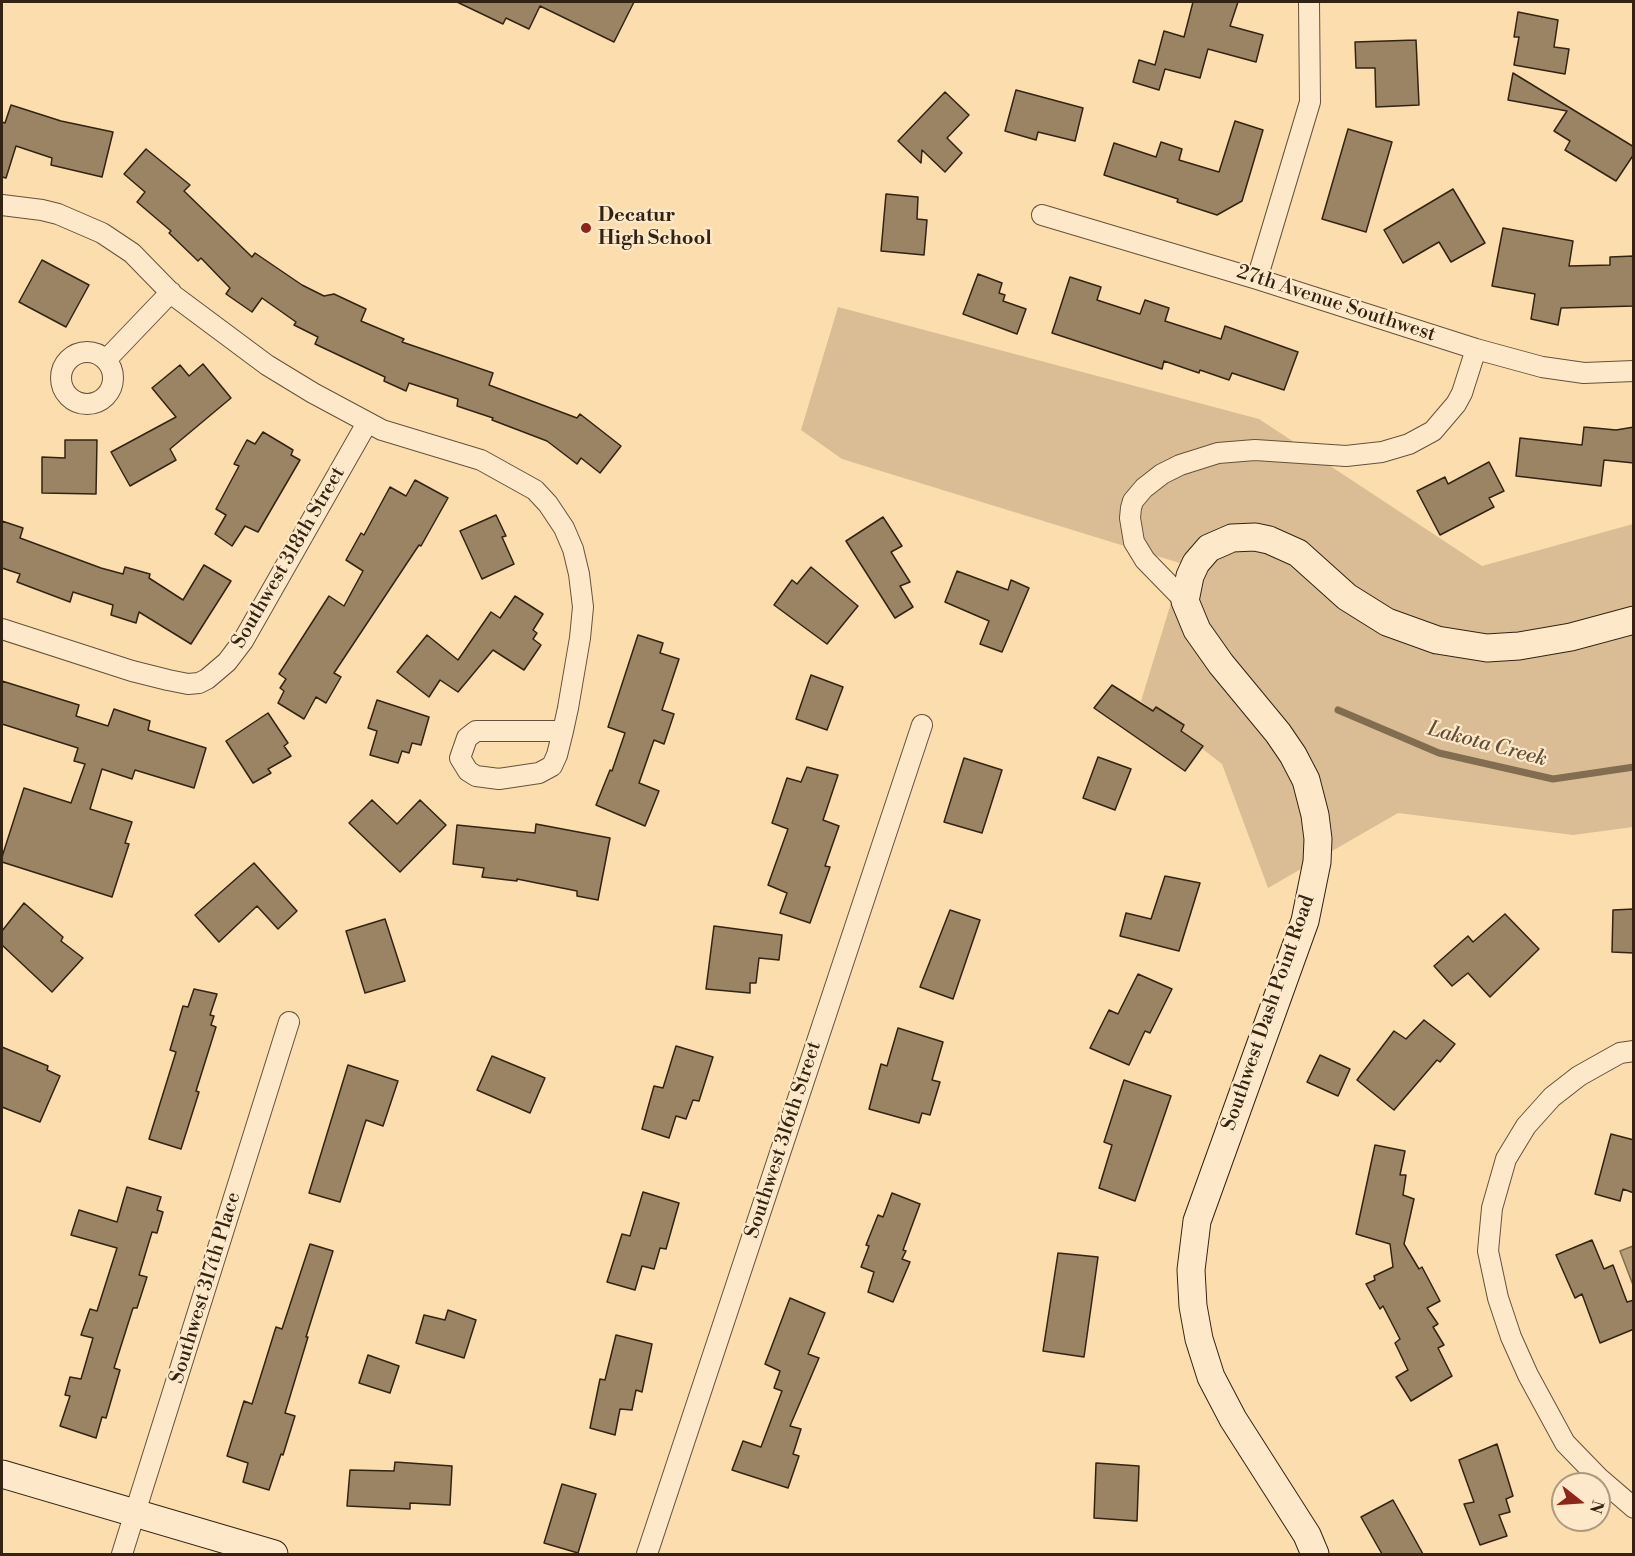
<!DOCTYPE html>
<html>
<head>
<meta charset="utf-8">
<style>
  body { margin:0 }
  #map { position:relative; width:1635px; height:1556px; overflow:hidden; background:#fcddae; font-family:"Libre Bodoni",serif }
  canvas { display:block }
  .frame { position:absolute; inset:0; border:3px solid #322313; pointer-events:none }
  .north { position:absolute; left:1551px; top:1472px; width:60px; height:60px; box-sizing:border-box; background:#fde9ca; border:2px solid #ac9a81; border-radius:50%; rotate:107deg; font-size:16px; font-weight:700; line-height:24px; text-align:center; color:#322313 }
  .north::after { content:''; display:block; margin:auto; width:21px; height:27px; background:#8f2418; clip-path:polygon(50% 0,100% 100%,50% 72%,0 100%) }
</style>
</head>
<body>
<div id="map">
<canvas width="1635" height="1556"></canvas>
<div class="frame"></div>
<div class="north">N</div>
</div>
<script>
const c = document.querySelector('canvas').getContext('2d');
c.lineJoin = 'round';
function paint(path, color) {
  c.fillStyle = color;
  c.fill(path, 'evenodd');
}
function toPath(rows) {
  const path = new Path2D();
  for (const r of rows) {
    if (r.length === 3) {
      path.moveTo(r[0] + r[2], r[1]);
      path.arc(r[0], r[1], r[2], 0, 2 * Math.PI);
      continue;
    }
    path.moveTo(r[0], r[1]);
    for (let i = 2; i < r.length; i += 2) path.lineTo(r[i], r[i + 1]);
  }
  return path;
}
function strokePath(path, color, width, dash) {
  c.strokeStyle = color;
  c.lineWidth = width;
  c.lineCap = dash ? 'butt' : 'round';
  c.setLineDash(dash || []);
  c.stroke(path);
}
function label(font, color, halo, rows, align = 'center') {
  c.font = font + ' "Libre Bodoni",serif';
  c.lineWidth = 4.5;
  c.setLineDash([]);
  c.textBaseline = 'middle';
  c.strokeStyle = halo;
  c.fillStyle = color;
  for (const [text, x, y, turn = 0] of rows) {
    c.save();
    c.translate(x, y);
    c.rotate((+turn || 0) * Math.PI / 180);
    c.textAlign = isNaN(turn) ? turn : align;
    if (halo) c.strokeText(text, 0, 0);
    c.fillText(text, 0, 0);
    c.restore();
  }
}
const green = toPath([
  [838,307,1259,419,1482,566,1633,524,1633,827,1573,835,1398,813,1268,888,1222,764,1141,701,1183,564,842,459,801,430]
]);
const water = toPath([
  [1633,1246,1633,1285,1620,1251,1633,1246]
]);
const stream = toPath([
  [1338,710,1439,753,1553,779,1634,767]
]);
const building = toPath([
  [457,2,634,2,614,42,540,6,529,29,506,18,503,24,457,2],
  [1193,2,1238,2,1230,26,1263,35,1256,62,1208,49,1200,78,1165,69,1159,90,1133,82,1139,60,1155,65,1164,31,1184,37,1193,2],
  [1518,12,1558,20,1554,47,1569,49,1565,74,1514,65,1519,37,1514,37,1518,12],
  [1416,40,1419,105,1376,107,1375,68,1356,68,1355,42,1416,40],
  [1513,73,1634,147,1634,154,1616,181,1565,150,1570,141,1554,131,1567,111,1508,100,1513,73],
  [1016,90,1083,108,1075,141,1038,132,1036,140,1005,131,1016,90],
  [945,92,969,115,947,138,962,153,945,172,922,150,921,163,898,141,945,92],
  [11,105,61,121,113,132,102,177,51,165,52,158,16,146,6,178,2,177,2,122,5,123,11,105],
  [1235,121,1263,130,1242,201,1217,215,1177,202,1178,199,1104,175,1114,143,1156,157,1161,142,1182,149,1179,160,1219,172,1235,121],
  [1348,129,1392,142,1366,232,1322,219,1348,129],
  [146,149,190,185,184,191,252,257,255,253,302,285,324,296,334,294,366,309,361,321,404,339,402,342,493,373,489,385,577,418,580,414,621,446,600,473,581,458,577,464,547,441,492,420,493,418,457,406,458,399,409,383,406,391,384,381,385,377,315,344,318,337,294,325,296,322,262,298,252,312,226,294,230,288,201,258,198,261,169,233,171,231,137,202,145,192,124,174,146,149],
  [1453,189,1485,243,1451,262,1439,242,1403,263,1384,230,1453,189],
  [886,194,918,197,917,219,927,220,924,255,881,251,886,194],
  [1503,228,1573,241,1569,266,1610,265,1610,257,1634,256,1634,306,1561,308,1558,325,1531,319,1535,294,1492,286,1503,228],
  [42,260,89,285,66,327,19,302,42,260],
  [978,274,1002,283,999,293,1005,295,1003,301,1026,309,1017,334,963,314,978,274],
  [1070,277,1101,287,1097,300,1140,314,1145,300,1169,308,1165,321,1221,339,1225,326,1298,352,1284,390,1232,373,1229,380,1200,370,1199,373,1164,361,1162,369,1052,333,1070,277],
  [203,364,231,398,170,449,176,460,130,486,111,452,176,417,152,388,180,365,189,376,203,364],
  [1584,427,1616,430,1634,427,1634,463,1604,460,1601,486,1516,476,1520,438,1582,445,1584,427],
  [263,432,293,450,291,455,300,460,258,532,245,526,232,546,215,534,226,515,216,509,239,466,234,464,247,440,255,444,263,432],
  [65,440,97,440,96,494,42,493,42,457,65,458,65,440],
  [1489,462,1504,491,1489,498,1494,507,1440,535,1417,491,1445,477,1448,484,1489,462],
  [415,480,448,498,421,546,419,545,334,673,341,677,326,703,316,697,304,719,278,703,284,691,280,688,286,679,279,674,329,596,344,606,363,571,346,560,361,533,364,535,390,487,406,496,415,480],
  [496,515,506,536,502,537,514,564,482,579,460,531,496,515],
  [883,517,902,546,891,552,910,582,900,586,913,607,895,618,846,541,883,517],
  [2,521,23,528,20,538,101,568,123,574,125,567,150,574,149,578,183,600,204,565,231,581,191,644,139,612,136,623,111,615,113,605,73,592,70,602,17,582,20,574,2,568,2,521],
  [811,567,858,606,827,644,774,605,792,580,797,584,811,567],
  [957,571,1008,590,1011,580,1029,588,1002,652,980,644,989,621,945,602,957,571],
  [515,596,543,614,533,630,537,633,533,639,541,645,524,670,493,650,458,692,440,680,429,697,397,672,427,635,458,660,491,612,500,618,515,596],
  [638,635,663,643,660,653,679,659,662,710,674,714,664,744,654,740,639,783,659,791,645,826,596,805,610,770,612,771,625,733,608,727,638,635],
  [811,675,843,687,827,730,796,719,811,675],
  [2,681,79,705,76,716,108,726,114,709,150,721,148,730,206,748,194,788,135,770,132,779,102,769,90,809,132,822,125,843,129,844,112,897,2,862,2,857,24,788,71,803,85,764,74,761,78,748,2,724,2,681],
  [1112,685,1153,711,1156,707,1184,725,1181,731,1203,746,1185,771,1094,708,1112,685],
  [377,700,429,717,421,745,412,743,409,753,402,751,398,763,370,755,377,731,368,728,377,700],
  [268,713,288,743,284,746,291,756,268,769,271,773,253,783,226,741,268,713],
  [1098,757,1131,769,1115,810,1083,798,1098,757],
  [964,758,1002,770,982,833,944,822,964,758],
  [807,767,838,775,823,820,839,826,825,866,830,867,810,923,780,913,787,893,768,885,788,829,772,823,787,778,801,782,807,767],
  [372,800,397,824,420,800,446,825,400,872,349,823,372,800],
  [536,824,610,838,598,900,577,896,577,891,517,879,517,881,482,877,484,868,453,864,457,825,535,833,536,824],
  [254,863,297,911,278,929,257,906,219,942,195,915,254,863],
  [1165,876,1200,883,1179,951,1120,936,1126,913,1151,919,1165,876],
  [24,903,63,937,61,941,83,958,52,992,2,945,2,931,24,903],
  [1634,909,1634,953,1612,952,1613,910,1634,909],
  [950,910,980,920,953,999,920,987,950,910],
  [1505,914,1539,949,1490,997,1468,973,1452,986,1434,966,1468,936,1473,942,1505,914],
  [385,919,405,981,365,993,346,931,385,919],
  [714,926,782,935,779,960,759,958,756,983,750,983,750,993,706,989,714,926],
  [1138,974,1172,989,1150,1033,1145,1031,1129,1065,1090,1048,1109,1010,1118,1014,1138,974],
  [194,989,217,994,210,1015,214,1016,211,1025,216,1027,196,1091,199,1092,181,1149,149,1139,176,1052,170,1050,183,1006,188,1007,194,989],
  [1424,1020,1455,1044,1440,1062,1437,1060,1394,1110,1357,1080,1394,1031,1406,1039,1424,1020],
  [898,1028,943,1042,932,1080,940,1082,930,1115,922,1113,919,1123,869,1109,881,1064,887,1066,898,1028],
  [676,1046,713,1057,699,1101,693,1100,686,1119,676,1116,669,1138,642,1129,654,1086,663,1088,676,1046],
  [2,1047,48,1066,47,1070,60,1076,40,1122,2,1107,2,1047],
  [1320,1055,1350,1069,1338,1096,1307,1082,1320,1055],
  [492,1056,545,1078,530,1113,477,1090,492,1056],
  [348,1065,398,1081,383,1126,366,1120,340,1202,309,1193,348,1065],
  [1124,1080,1171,1096,1135,1201,1099,1188,1112,1145,1104,1142,1124,1080],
  [1611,1134,1634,1140,1634,1193,1623,1189,1620,1201,1595,1194,1611,1134],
  [1375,1145,1405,1151,1400,1175,1406,1175,1403,1195,1414,1199,1404,1244,1419,1269,1422,1267,1440,1301,1427,1308,1438,1324,1433,1327,1444,1345,1438,1348,1452,1376,1411,1401,1396,1377,1408,1370,1395,1343,1400,1339,1383,1306,1380,1309,1366,1284,1375,1280,1374,1276,1393,1267,1390,1244,1356,1234,1375,1145],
  [127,1187,161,1197,157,1210,163,1212,157,1233,152,1232,139,1275,147,1277,137,1308,133,1308,114,1368,120,1370,106,1418,102,1417,96,1438,60,1426,70,1396,65,1395,70,1377,81,1379,93,1338,81,1335,90,1309,97,1311,117,1248,71,1235,79,1210,117,1222,127,1187],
  [643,1192,679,1203,666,1249,660,1248,654,1269,642,1266,635,1290,607,1282,622,1234,630,1236,643,1192],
  [892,1193,920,1204,903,1250,906,1251,902,1259,910,1262,893,1302,868,1292,874,1272,861,1267,869,1246,866,1245,878,1215,883,1217,892,1193],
  [1592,1240,1604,1269,1613,1265,1627,1302,1634,1300,1634,1329,1600,1343,1582,1294,1575,1298,1556,1255,1592,1240],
  [310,1244,333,1251,306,1337,308,1337,285,1413,295,1416,283,1455,281,1454,269,1490,243,1482,248,1463,227,1456,244,1401,252,1404,276,1327,282,1329,310,1244],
  [1058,1253,1098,1257,1084,1357,1043,1351,1058,1253],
  [790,1298,825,1313,808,1354,819,1358,790,1426,801,1429,793,1454,799,1456,788,1488,732,1470,743,1441,761,1447,782,1391,774,1388,780,1371,765,1364,790,1298],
  [448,1310,476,1320,464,1358,416,1343,424,1315,445,1320,448,1310],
  [616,1335,652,1344,642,1392,636,1390,632,1410,620,1409,615,1435,590,1428,600,1379,605,1380,616,1335],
  [368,1355,399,1366,390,1393,359,1383,368,1355],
  [1497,1444,1513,1496,1506,1499,1510,1512,1499,1515,1507,1536,1480,1545,1464,1504,1474,1502,1459,1460,1497,1444],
  [395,1462,452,1466,450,1505,410,1503,410,1509,347,1506,350,1470,394,1471,395,1462],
  [1096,1463,1139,1466,1137,1521,1094,1518,1096,1463],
  [562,1484,596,1494,578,1553,544,1543,562,1484],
  [1393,1500,1423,1554,1382,1554,1361,1517,1393,1500]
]);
const street = toPath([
  [2,205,42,210,58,214,102,233,132,253,173,295,267,365,313,393,382,430,481,460,535,490,548,504,564,528,573,549,579,574,583,607,580,638,568,708,563,731,557,755,552,766,539,773,499,779,476,776,468,771,460,758,467,738,476,731,563,731],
  [1042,215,1257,279,1476,349,1542,367,1584,373,1634,371],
  [1257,279,1310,102,1309,2],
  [87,378,26],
  [106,360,171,292],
  [1185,601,1145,560,1134,542,1130,518,1131,508,1133,501,1144,488,1162,474,1180,465,1218,453,1255,450,1346,456,1382,452,1409,444,1433,431,1456,404,1462,393,1476,349],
  [2,629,132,671,168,680,188,684,199,683,207,679,227,662,243,641,367,423],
  [1634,1051,1620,1053,1579,1076,1552,1097,1526,1126,1506,1159,1492,1208,1488,1251,1498,1298,1511,1337,1528,1375,1565,1443,1598,1477,1634,1508],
  [122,1554,289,1022],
  [647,1554,922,725]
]);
const secondary = toPath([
  [2,1474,274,1554],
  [1315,1554,1307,1535,1233,1419,1211,1377,1199,1339,1193,1306,1191,1270,1197,1221,1305,921,1317,862,1318,839,1315,815,1306,780,1293,755,1278,733,1221,664,1197,630,1185,601,1190,576,1196,563,1209,548,1232,538,1255,537,1269,540,1298,553,1347,597,1387,622,1437,640,1487,648,1519,646,1571,637,1634,620]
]);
const markers = [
  [586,228,6,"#8f2418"]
];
const poiNames = [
  ["Decatur",598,216],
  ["High School",598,239]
];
const streetNames = [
  ["27th Avenue Southwest",1336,304,18],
  ["Southwest 318th Street",289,558,-60],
  ["Southwest Dash Point Road",1269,1013,-71],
  ["Southwest 316th Street",784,1140,-72],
  ["Southwest 317th Place",206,1288,-73]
];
const waterNames = [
  ["Lakota Creek",1487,745,15]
];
paint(green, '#dabd94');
paint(water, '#b79e79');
strokePath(water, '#826d50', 1.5);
strokePath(stream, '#826d50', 7);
paint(building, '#9b8464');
strokePath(building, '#322313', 1.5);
strokePath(street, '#64523a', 22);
strokePath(secondary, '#322313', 29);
strokePath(street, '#fde9ca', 20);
strokePath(secondary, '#fde9ca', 27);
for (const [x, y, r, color] of markers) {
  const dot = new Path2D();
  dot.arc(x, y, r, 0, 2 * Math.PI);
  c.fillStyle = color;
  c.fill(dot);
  strokePath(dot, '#fde9ca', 2);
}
label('bold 20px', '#322313', '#fde9ca', poiNames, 'left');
label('20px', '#322313', '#fde9ca', streetNames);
label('italic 21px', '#614e37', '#fde9ca', waterNames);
</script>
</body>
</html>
